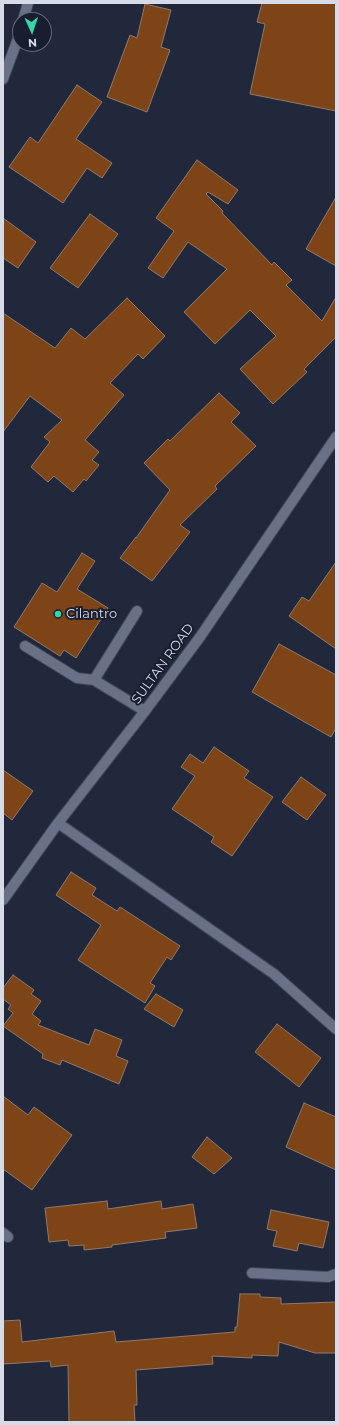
<!DOCTYPE html>
<html>
<head>
<meta charset="utf-8">
<style>
  body { margin:0 }
  #map { position:relative; width:339px; height:1425px; overflow:hidden; background:#22283b; font-family:Montserrat,sans-serif }
  canvas { display:block }
  .frame { position:absolute; inset:0; border:4px solid #d7dbe8; pointer-events:none }
  .north { position:absolute; left:12px; top:12px; width:40px; height:40px; box-sizing:border-box; background:#181e30; border:1px solid #646a7a; border-radius:50%; rotate:177deg; font-size:11px; font-weight:700; line-height:16px; text-align:center; color:#d7dbe8 }
  .north::after { content:''; display:block; margin:auto; width:14px; height:18px; background:#37d4a6; clip-path:polygon(50% 0,100% 100%,50% 72%,0 100%) }
</style>
</head>
<body>
<div id="map">
<canvas width="339" height="1425"></canvas>
<div class="frame"></div>
<div class="north">N</div>
</div>
<script>
const c = document.querySelector('canvas').getContext('2d');
c.lineJoin = 'round';
function paint(path, color) {
  c.fillStyle = color;
  c.fill(path, 'evenodd');
}
function toPath(rows) {
  const path = new Path2D();
  for (const r of rows) {
    path.moveTo(r[0], r[1]);
    for (let i = 2; i < r.length; i += 2) path.lineTo(r[i], r[i + 1]);
  }
  return path;
}
function strokePath(path, color, width, dash) {
  c.strokeStyle = color;
  c.lineWidth = width;
  c.lineCap = dash ? 'butt' : 'round';
  c.setLineDash(dash || []);
  c.stroke(path);
}
function label(font, color, halo, rows, align = 'center') {
  c.font = font + ' Montserrat,sans-serif';
  c.lineWidth = 4;
  c.setLineDash([]);
  c.textBaseline = 'middle';
  c.strokeStyle = halo;
  c.fillStyle = color;
  for (const [text, x, y, turn = 0] of rows) {
    c.save();
    c.translate(x, y);
    c.rotate((+turn || 0) * Math.PI / 180);
    c.textAlign = isNaN(turn) ? turn : align;
    if (halo) c.strokeText(text, 0, 0);
    c.fillText(text, 0, 0);
    c.restore();
  }
}
const building = toPath([
  [262,3,336,3,336,111,250,94,265,24,257,22,262,3],
  [145,4,171,10,161,47,170,50,147,112,107,97,130,35,137,38,145,4],
  [77,85,102,102,76,139,112,163,102,178,87,168,63,203,9,167,30,137,38,143,77,85],
  [197,160,238,190,228,204,208,192,206,194,223,211,222,213,272,265,274,262,292,280,286,285,322,321,336,297,336,337,304,369,307,372,273,404,240,369,276,336,250,310,215,344,184,312,227,269,188,242,163,278,148,268,174,231,156,218,197,160],
  [336,197,336,266,306,249,336,197],
  [90,214,118,234,78,288,50,268,90,214],
  [3,218,36,242,18,268,3,258,3,218],
  [127,298,165,336,143,359,138,354,110,383,124,395,85,440,99,452,92,460,99,465,86,481,84,479,73,492,54,476,48,482,31,467,50,442,44,437,62,420,30,396,3,432,3,313,55,348,71,328,85,339,127,298],
  [219,393,240,413,231,422,256,446,215,486,217,489,180,525,190,532,152,581,120,558,136,537,136,538,170,490,144,463,168,439,170,441,219,393],
  [82,553,95,561,77,589,108,608,76,658,64,650,60,656,14,627,42,583,57,592,82,553],
  [336,562,336,649,289,616,302,597,309,601,336,562],
  [279,644,336,675,336,728,331,737,252,692,279,644],
  [214,747,249,771,244,778,273,797,232,856,211,842,214,837,172,809,195,776,181,767,190,754,203,763,214,747],
  [3,770,33,791,12,820,3,813,3,770],
  [301,777,326,795,307,820,282,802,301,777],
  [71,872,96,888,92,895,117,911,120,907,180,946,171,960,167,957,150,983,155,986,145,1003,78,960,101,925,56,895,71,872],
  [13,975,34,990,31,994,41,1001,32,1014,41,1021,38,1025,89,1045,95,1029,122,1040,116,1056,128,1061,119,1084,62,1060,60,1065,42,1058,43,1054,3,1026,13,1013,8,1009,11,1005,3,999,3,988,13,975],
  [156,994,183,1010,174,1027,144,1009,156,994],
  [277,1024,321,1058,299,1087,255,1052,277,1024],
  [3,1096,28,1115,34,1107,72,1135,32,1190,3,1169,3,1096],
  [304,1103,336,1117,336,1170,286,1147,304,1103],
  [207,1137,232,1158,214,1174,192,1157,207,1137],
  [107,1201,108,1209,161,1201,162,1209,193,1204,197,1228,165,1232,166,1238,112,1245,112,1247,84,1250,84,1245,69,1246,68,1240,49,1242,45,1208,107,1201],
  [271,1210,329,1222,323,1248,299,1243,297,1251,273,1246,277,1231,267,1229,271,1210],
  [240,1294,260,1294,260,1297,281,1298,281,1304,336,1302,336,1353,315,1353,279,1342,278,1356,252,1355,252,1358,212,1356,213,1364,136,1370,137,1405,134,1405,135,1422,69,1422,68,1365,51,1367,50,1361,3,1364,3,1321,20,1320,22,1342,114,1331,116,1342,235,1332,235,1327,237,1327,240,1294]
]);
const lane = toPath([
  [137,611,94,680,145,711],
  [25,646,77,678,94,680]
]);
const street = toPath([
  [23,20,28,3],
  [3,79,20,33],
  [58,823,274,974,336,1029],
  [3,900,58,823,145,711,200,637,336,437],
  [3,1233,8,1237],
  [252,1273,328,1277,336,1274]
]);
const markers = [
  [58,614,4,"#37d4a6"]
];
const poiNames = [
  ["Cilantro",66,614]
];
const streetNames = [
  ["SULTAN ROAD",163,664,-54]
];
paint(building, '#7c4417');
strokePath(building, '#907a6b', 1);
strokePath(lane, '#404555', 12);
strokePath(street, '#404555', 12);
strokePath(lane, '#697187', 10);
strokePath(street, '#697187', 10);
for (const [x, y, r, color] of markers) {
  const dot = new Path2D();
  dot.arc(x, y, r, 0, 2 * Math.PI);
  c.fillStyle = color;
  c.fill(dot);
  strokePath(dot, '#181e30', 1.5);
}
label('13px', '#d7dbe8', '#181e30', poiNames, 'left');
label('13px', '#d7dbe8', '#181e30', streetNames);
</script>
</body>
</html>
